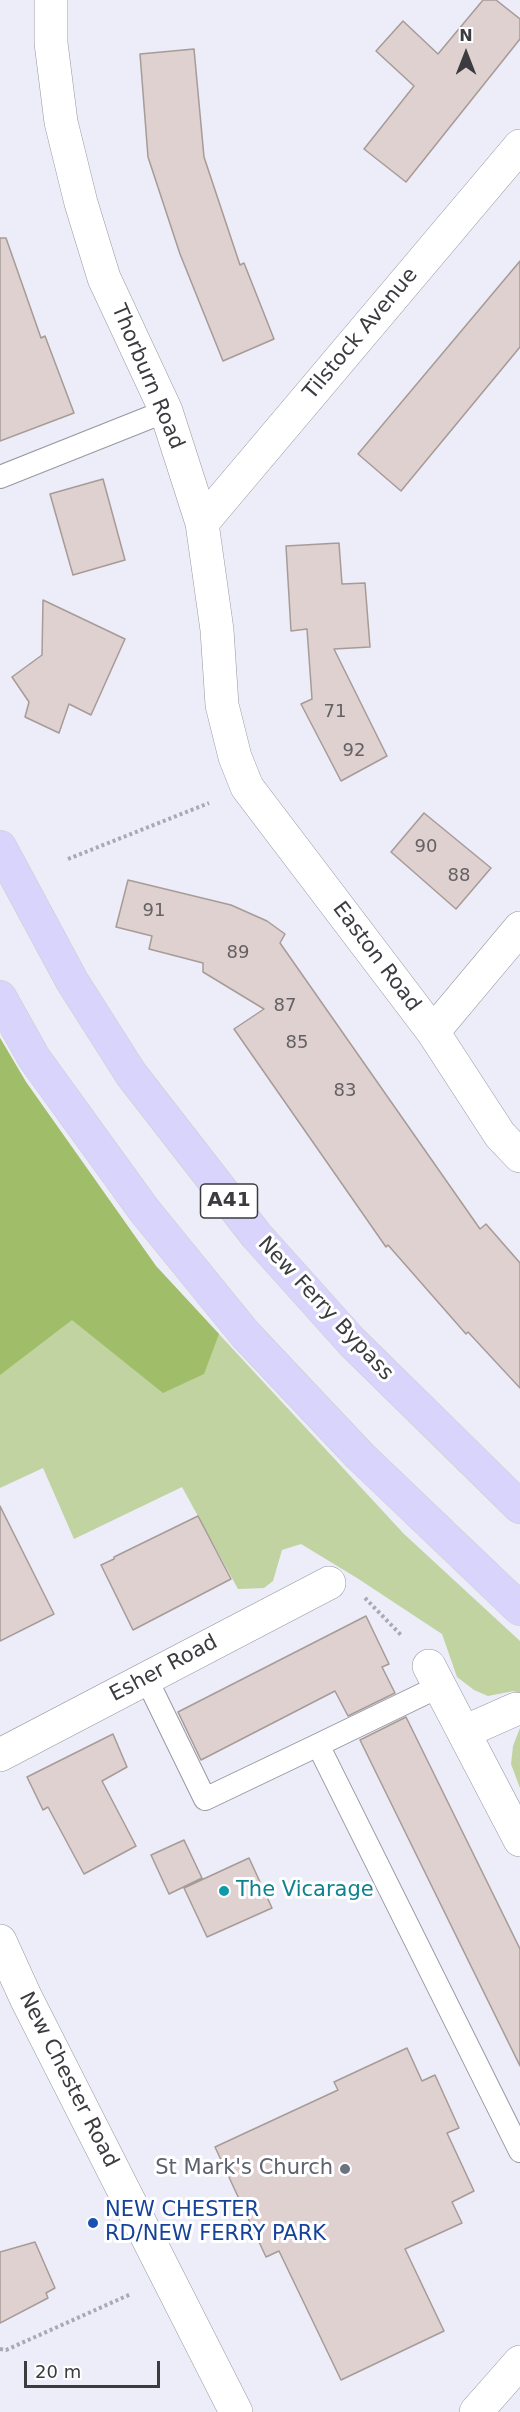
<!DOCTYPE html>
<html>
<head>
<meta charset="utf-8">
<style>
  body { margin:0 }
  #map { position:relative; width:520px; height:2412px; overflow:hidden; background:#ecedf8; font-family:"DejaVu Sans",sans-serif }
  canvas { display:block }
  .north { position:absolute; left:436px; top:24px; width:60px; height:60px; -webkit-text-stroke:4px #fff; paint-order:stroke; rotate:0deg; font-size:16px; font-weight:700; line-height:24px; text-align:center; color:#3b3b40 }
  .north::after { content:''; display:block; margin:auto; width:21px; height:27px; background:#3b3b40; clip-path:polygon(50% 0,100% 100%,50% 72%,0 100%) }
  .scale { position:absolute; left:24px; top:2361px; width:136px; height:27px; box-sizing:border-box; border:3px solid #3b3b40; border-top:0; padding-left:8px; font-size:18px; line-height:21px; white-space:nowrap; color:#3b3b40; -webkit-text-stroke:4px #fff; paint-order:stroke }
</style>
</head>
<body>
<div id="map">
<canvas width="520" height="2412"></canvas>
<div class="north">N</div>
<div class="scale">20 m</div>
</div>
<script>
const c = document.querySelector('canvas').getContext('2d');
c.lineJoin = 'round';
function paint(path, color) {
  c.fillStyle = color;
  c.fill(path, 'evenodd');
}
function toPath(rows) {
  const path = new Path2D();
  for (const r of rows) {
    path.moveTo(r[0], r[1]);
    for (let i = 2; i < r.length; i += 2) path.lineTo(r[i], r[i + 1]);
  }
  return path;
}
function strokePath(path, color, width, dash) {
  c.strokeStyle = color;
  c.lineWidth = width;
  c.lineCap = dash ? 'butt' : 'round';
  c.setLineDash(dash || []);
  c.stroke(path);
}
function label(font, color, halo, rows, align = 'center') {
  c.font = font + ' "DejaVu Sans",sans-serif';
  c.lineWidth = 6;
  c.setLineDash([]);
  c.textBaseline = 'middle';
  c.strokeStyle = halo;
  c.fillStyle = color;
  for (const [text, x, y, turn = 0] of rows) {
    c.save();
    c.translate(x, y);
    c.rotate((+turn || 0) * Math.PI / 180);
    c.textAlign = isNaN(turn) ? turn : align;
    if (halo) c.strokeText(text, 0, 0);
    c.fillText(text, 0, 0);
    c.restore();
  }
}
const green = toPath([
  [0,1038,26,1082,156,1266,404,1534,520,1641,520,1702,514,1691,488,1696,474,1690,457,1677,442,1634,357,1578,301,1544,282,1550,273,1581,264,1588,238,1589,182,1487,74,1539,43,1468,0,1488],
  [520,1728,520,1788,511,1764,513,1746]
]);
const forest = toPath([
  [0,1038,26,1082,156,1266,219,1334,204,1374,163,1393,72,1320,0,1375]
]);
const building = toPath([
  [483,0,496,0,520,19,520,39,406,182,364,149,414,86,376,51,403,21,438,54,483,0],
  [194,49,204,157,240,265,244,263,274,339,223,361,180,254,148,157,140,54,194,49],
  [0,238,6,238,41,338,45,336,74,413,0,441,0,238],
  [520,261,520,347,401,491,358,454,520,261],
  [103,479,125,560,73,575,50,494,103,479],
  [339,543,342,584,365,583,370,647,334,649,387,756,341,781,301,704,312,699,307,629,291,631,286,546,339,543],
  [43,600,125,639,91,715,69,704,59,733,25,717,29,702,12,677,42,655,43,600],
  [424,813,491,868,456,909,391,852,424,813],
  [128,880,231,905,267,921,285,934,280,943,480,1229,486,1224,520,1263,520,1388,468,1332,466,1334,388,1245,386,1247,234,1029,264,1009,203,972,203,963,149,949,152,936,116,927,128,880],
  [0,1506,54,1614,0,1641,0,1506],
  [198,1516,231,1579,133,1630,101,1565,114,1559,114,1557,198,1516],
  [366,1616,389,1664,382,1667,395,1693,348,1716,335,1691,201,1760,178,1712,366,1616],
  [406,1717,520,1949,520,2066,360,1740,406,1717],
  [113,1734,127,1767,102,1781,136,1846,84,1874,48,1807,43,1810,27,1777,113,1734],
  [184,1840,202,1878,169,1894,151,1855,184,1840],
  [249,1858,272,1908,207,1937,184,1888,249,1858],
  [407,2048,422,2081,435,2075,459,2128,447,2133,474,2191,452,2202,462,2223,405,2249,444,2331,341,2380,279,2251,266,2257,215,2147,338,2090,334,2082,407,2048],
  [35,2242,55,2288,46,2293,48,2298,0,2323,0,2252,35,2242]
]);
const path = toPath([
  [68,859,209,803],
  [365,1598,402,1636],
  [0,2349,6,2350,131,2294]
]);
const service = toPath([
  [0,477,166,411],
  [146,1678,205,1799,318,1745,520,2151],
  [318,1745,440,1686]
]);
const minor = toPath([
  [51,0,51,43,61,122,81,203,104,278,166,411,202,523,217,630,222,705,235,757,247,787,433,1032,500,1135,520,1156],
  [202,523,520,146],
  [433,1032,520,928],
  [429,1666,520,1840],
  [464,1732,516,1709],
  [0,1755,329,1583],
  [476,2412,520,2362]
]);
const secondary = toPath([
  [0,1941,26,1998,236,2412]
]);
const trunk = toPath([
  [0,847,72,981,131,1074,256,1235,352,1342,520,1507],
  [0,997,34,1058,144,1210,245,1334,360,1456,520,1609]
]);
const markers = [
  [224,1891,6,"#0f9aa8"],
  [345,2169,6,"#6b7280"],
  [93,2223,6,"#1a4fb4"]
];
const numberNames = [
  ["71",335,712],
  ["92",354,751],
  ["90",426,847],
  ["88",459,876],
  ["91",154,911],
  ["89",238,953],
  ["87",285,1006],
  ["85",297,1043],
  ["83",345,1091]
];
const shields = [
  [229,1201,57]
];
const shieldNames = [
  ["A41",229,1201]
];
const streetNames = [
  ["Tilstock Avenue",361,334,-50],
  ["Thorburn Road",147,377,67],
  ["Easton Road",376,957,53],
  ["New Ferry Bypass",325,1309,47],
  ["Esher Road",164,1669,-28],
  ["New Chester Road",68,2080,63]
];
const cultureNames = [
  ["The Vicarage",236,1891]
];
const worshipNames = [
  ["St Mark's Church",333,2169]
];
const transitNames = [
  ["NEW CHESTER",105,2211],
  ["RD/NEW FERRY PARK",105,2235]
];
paint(green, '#c0d3a1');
paint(forest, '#a0be69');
paint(building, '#ded1cf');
strokePath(building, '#a79b98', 1.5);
strokePath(service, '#9798a2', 24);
strokePath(minor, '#9798a2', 34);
strokePath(secondary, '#9798a2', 34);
strokePath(trunk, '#cccccd', 34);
strokePath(path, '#a8a9b2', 4, [3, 3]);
strokePath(service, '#fff', 22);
strokePath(minor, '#fff', 33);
strokePath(secondary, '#fff', 33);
strokePath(trunk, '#d8d4fb', 33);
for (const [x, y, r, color] of markers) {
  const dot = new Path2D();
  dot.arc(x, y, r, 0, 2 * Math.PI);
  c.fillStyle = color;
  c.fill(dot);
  strokePath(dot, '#fff', 2);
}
label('18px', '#646064', null, numberNames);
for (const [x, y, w] of shields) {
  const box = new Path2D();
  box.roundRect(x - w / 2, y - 17, w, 34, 4.5);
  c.fillStyle = '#fff';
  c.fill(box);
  strokePath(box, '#3b3b40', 1.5);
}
label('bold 20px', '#3b3b40', null, shieldNames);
label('21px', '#3b3b40', '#fff', streetNames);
label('21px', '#0d838f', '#fff', cultureNames, 'left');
label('21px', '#5b616d', '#fff', worshipNames, 'right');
label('21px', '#164399', '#fff', transitNames, 'left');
</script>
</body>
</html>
